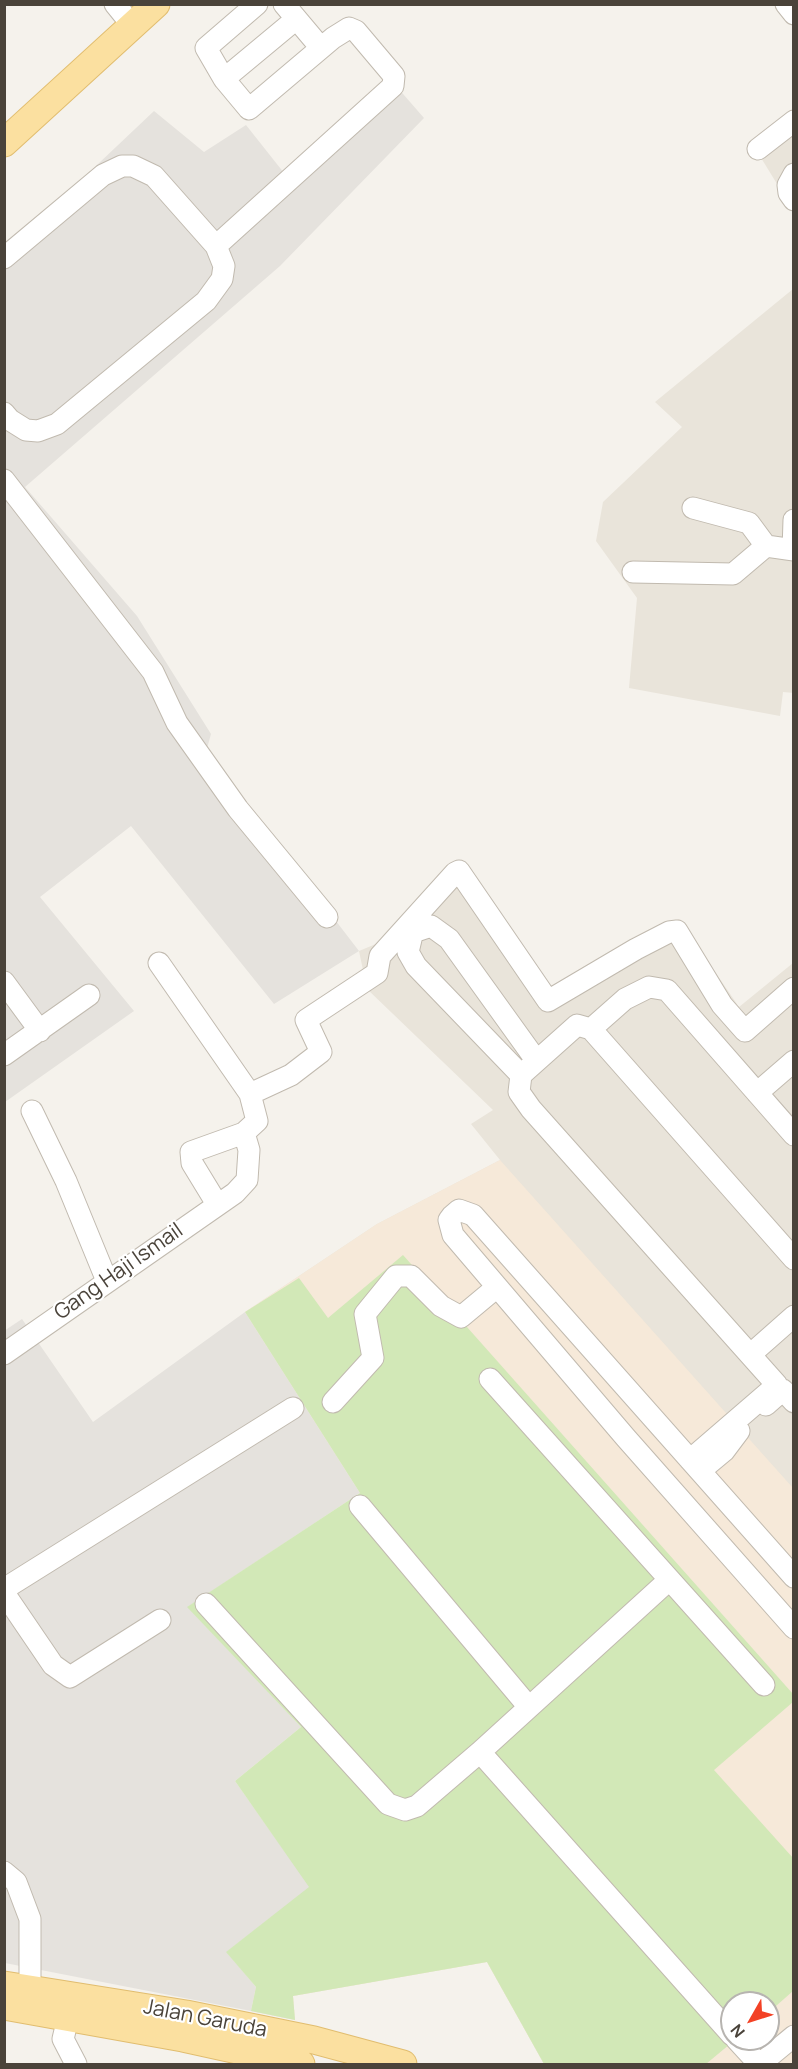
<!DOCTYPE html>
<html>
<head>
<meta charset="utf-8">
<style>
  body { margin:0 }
  #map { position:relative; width:798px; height:2069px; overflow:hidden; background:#f5f2ec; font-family:Manrope,sans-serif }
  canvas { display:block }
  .frame { position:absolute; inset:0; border:6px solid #4a433a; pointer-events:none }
  .north { position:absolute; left:720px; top:1991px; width:60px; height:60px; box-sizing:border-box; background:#fff; border:2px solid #b7b4b0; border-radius:50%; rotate:231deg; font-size:16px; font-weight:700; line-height:24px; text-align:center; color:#4a433a }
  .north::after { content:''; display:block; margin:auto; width:21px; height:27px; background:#f34226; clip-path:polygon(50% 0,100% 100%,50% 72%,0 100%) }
</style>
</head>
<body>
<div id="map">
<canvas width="798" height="2069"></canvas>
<div class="frame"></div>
<div class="north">N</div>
</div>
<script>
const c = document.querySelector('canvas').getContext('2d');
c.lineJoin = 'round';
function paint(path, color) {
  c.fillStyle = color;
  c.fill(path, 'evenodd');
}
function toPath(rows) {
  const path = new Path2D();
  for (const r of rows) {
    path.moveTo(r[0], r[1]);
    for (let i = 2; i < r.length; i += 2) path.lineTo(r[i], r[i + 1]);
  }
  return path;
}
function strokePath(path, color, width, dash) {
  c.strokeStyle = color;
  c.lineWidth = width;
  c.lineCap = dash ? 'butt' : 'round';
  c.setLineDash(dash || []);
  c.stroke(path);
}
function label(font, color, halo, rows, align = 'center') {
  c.font = font + ' Manrope,sans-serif';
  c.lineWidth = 4.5;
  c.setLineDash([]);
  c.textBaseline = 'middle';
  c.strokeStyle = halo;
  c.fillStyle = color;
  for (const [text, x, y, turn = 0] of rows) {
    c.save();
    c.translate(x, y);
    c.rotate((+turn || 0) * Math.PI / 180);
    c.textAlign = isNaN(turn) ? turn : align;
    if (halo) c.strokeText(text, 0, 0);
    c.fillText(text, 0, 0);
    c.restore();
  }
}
const residential = toPath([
  [793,121,793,210,755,148],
  [793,289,794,693,783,692,780,716,629,688,637,598,596,541,603,502,682,427,655,402],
  [461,865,547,997,679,919,739,1007,793,963,793,2064,544,2064,487,1962,293,1996,295,2020,251,2011,360,1493,245,1312,377,1224,500,1160,471,1124,493,1110,367,989,359,951,383,941],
  [732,2003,768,2003,768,2039,732,2039]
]);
const commercial = toPath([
  [500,1160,793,1488,793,2064,544,2064,487,1962,293,1996,295,2020,251,2011,360,1493,245,1312,377,1224],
  [732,2003,768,2003,768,2039,732,2039]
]);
const industrial = toPath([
  [390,79,424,118,280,266,25,487,137,616,211,734,206,752,359,951,274,1004,131,826,40,897,134,1011,5,1102,5,252,154,111,204,152,246,125,288,178],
  [245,1312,360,1493,188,1607,301,1727,235,1781,310,1887,227,1952,256,1987,251,2011,5,1963,4,1331,22,1319,93,1422]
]);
const green = toPath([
  [403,1255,793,1694,793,1702,714,1770,793,1858,793,1991,768,2013,768,2003,732,2003,732,2039,736,2039,706,2064,544,2064,487,1962,293,1996,295,2020,251,2011,256,1987,226,1952,309,1887,235,1781,301,1727,187,1607,360,1493,245,1312,299,1278,328,1318]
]);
const minor = toPath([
  [115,4,132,25],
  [284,4,321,48],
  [786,4,794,14],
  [224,79,206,48,257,4],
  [758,149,794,121],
  [794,174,788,185,789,193,794,200],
  [216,246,393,86,394,76,356,31,349,28,333,38,249,109,224,79,295,20],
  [4,258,103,175,122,166,133,166,154,176,216,246,224,266,222,279,206,301,57,424,38,431,26,430,10,420,4,413],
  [4,480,153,672,177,723,238,809,327,917],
  [693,508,749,523,766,546,794,550],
  [793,550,794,520],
  [633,572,733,574,766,546],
  [159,963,250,1094,257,1121,244,1133,191,1152,192,1163,217,1204],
  [4,982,40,1031],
  [591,1029,625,999,649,987,667,990,794,1135],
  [4,1055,89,995],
  [521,1075,416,966,408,952,412,935,416,931,431,926,449,939,536,1060],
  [757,1093,794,1061],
  [250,1094,291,1075,321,1052,306,1020,377,973,380,956,455,873,459,871,548,1001,636,949,669,932,677,931,722,1005,745,1031,794,988],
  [32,1111,66,1181,107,1281],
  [4,1354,235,1193,247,1180,249,1150,244,1133],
  [751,1354,794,1316],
  [490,1379,764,1685],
  [333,1402,373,1358,365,1314,396,1276,411,1276,441,1306,461,1317,497,1287],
  [766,1405,783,1390,794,1402],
  [690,1460,777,1385,531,1109,519,1092,521,1075,577,1025,591,1029,794,1259],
  [700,1471,724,1451,739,1431],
  [360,1506,528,1706],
  [794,1577,473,1215,459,1210,452,1216,449,1220,453,1235,626,1438,794,1628],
  [4,1589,293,1408],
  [4,1593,53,1665,70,1677,160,1620],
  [206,1604,388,1804,405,1810,417,1806,480,1752,669,1580],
  [480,1752,732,2035],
  [4,1872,16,1882,30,1919,30,1990],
  [68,2018,63,2039,76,2064],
  [736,2039,759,2064],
  [760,2064,794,2036]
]);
const major = toPath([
  [4,143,156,4],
  [4,1985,186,2014,314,2040,403,2064],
  [4,2006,183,2038,301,2064]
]);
const streetNames = [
  ["Gang Haji Ismail",119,1272,-35],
  ["Jalan Garuda",205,2019,11]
];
paint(residential, '#e9e4da');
paint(commercial, '#f6e9d9');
paint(industrial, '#e5e2dd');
paint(green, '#d2e8b7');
strokePath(minor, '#c1baaf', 23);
strokePath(major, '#e1bd6f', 29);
strokePath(minor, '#fff', 21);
strokePath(major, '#fbe0a0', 27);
label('21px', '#4a433a', '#fff', streetNames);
</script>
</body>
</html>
